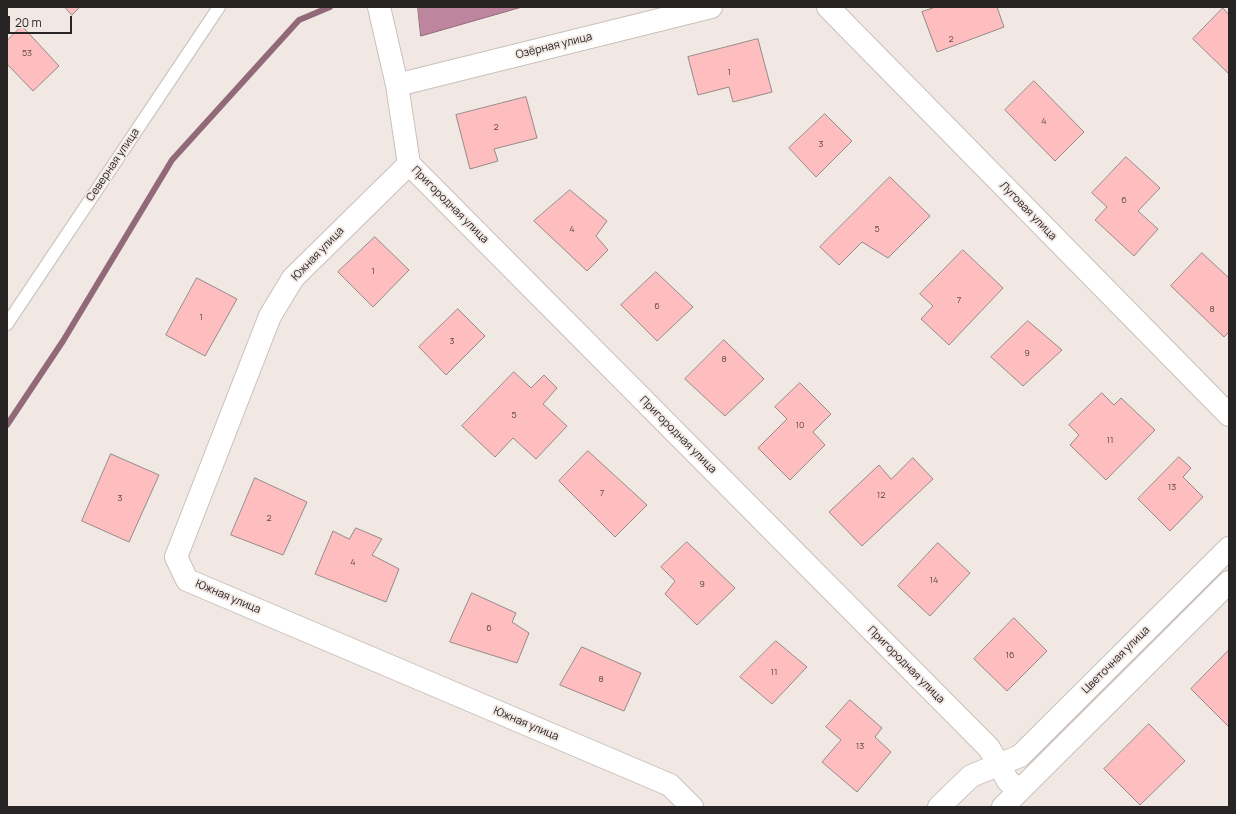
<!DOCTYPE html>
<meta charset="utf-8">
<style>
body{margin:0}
#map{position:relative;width:1236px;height:814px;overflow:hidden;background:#f1e7e3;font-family:Manrope,sans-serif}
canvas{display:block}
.frame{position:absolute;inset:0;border:8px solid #282423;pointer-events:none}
.scale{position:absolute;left:8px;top:16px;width:64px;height:18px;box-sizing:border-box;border:2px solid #282423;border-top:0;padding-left:5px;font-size:12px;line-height:14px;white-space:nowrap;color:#282423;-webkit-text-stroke:3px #f1e7e3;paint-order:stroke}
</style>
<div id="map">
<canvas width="1236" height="814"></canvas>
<div class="frame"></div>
<div class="scale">20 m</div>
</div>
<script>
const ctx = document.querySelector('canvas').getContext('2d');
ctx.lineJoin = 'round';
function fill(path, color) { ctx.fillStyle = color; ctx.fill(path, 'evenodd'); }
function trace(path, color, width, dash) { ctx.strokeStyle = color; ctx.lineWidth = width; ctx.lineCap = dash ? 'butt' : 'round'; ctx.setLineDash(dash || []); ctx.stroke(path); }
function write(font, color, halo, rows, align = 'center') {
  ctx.font = font + ' Manrope,sans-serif'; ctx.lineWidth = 3.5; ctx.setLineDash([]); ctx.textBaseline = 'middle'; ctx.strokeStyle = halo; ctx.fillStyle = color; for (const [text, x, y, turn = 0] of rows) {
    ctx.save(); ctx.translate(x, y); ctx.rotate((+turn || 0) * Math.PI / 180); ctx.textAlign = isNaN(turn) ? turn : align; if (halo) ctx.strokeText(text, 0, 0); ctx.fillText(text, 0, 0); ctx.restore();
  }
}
const water = new Path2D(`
 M418,7H522L421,36Z`);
fill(water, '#be869e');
trace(water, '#916979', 1);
trace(new Path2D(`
 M7,425L63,341L172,160L299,20L330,7`), '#916979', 6);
const building = new Path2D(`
 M65,7H80L72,15Z
 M936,7H997L1004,27L937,52L922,12Z
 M1223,8L1229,15V74L1193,39Z
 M22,26L59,66L33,91L7,64V41Z
 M758,39L772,92L733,102L729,87L698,95L688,57Z
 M1034,81L1084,132L1055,161L1005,110Z
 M526,97L537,138L494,149L498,161L470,169L456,115Z
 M825,114L852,141L816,177L789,148Z
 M1126,157L1160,188L1138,211L1158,229L1134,256L1095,220L1107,207L1092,193Z
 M890,177L930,216L888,258L862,242L839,265L820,247Z
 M570,190L607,221L596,236L608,250L587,271L534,221Z
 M375,237L409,270L373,307L338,272Z
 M963,250L1003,288L949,345L921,319L933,306L920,294Z
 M1202,253L1229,278V332L1224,337L1171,286Z
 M656,272L693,307L657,341L621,305Z
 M197,278L237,299L205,356L166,335Z
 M458,309L485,336L446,375L419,347Z
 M1028,321L1062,350L1023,386L991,357Z
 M724,340L764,379L725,416L685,379Z
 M514,372L531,388L544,375L557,388L543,404L567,426L536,459L513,438L495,457L462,426Z
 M800,383L831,414L813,432L825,445L790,480L758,448L787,419L775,407Z
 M1102,393L1114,405L1121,398L1155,430L1106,480L1070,445L1079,435L1069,425Z
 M588,451L647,505L615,537L559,481Z
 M111,454L159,475L129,542L82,521Z
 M1179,457L1191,468L1183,477L1203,497L1170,531L1138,499Z
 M913,458L933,479L862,546L829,512L879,465L891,479Z
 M255,478L307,502L283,555L231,535Z
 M356,528L382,539L372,555L399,569L386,602L315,574L333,531L349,539Z
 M687,542L735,588L697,625L665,594L675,581L661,567Z
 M938,543L970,573L930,616L898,586Z
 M472,593L516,613L512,622L529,633L517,663L450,642Z
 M1014,618L1047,651L1007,691L974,659Z
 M776,641L807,667L772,704L740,677Z
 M582,647L641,673L624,711L560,685Z
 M1229,650V727L1191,689Z
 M850,700L882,728L875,737L891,752L857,792L822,762L841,740L826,727Z
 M1149,724L1185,761L1140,805L1104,769Z`);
fill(building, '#febdbf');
trace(building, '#948a8a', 1);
const service = new Path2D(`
 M7,324L219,7`);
const minor = new Path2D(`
 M379,7L397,85L409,164L989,748L1008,781L1019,791
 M828,7L1229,415
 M397,85L711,7
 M409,164L293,278L270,316L176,557L187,580L670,785L692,807
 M939,807L971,776L1020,756L1229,548
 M1003,807L1229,582`);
trace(service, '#c9c0bc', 14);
trace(minor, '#c9c0bc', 24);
trace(service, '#fff', 12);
trace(minor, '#fff', 22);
write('9px', '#5e4a4a', null, [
 ["2",951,39],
 ["53",27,53],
 ["1",729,72],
 ["4",1044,121],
 ["2",496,127],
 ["3",821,144],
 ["6",1124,200],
 ["4",572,229],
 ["5",877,229],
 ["1",373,271],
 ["7",959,300],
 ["6",657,306],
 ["8",1212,309],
 ["1",201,317],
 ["3",452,341],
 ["9",1027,353],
 ["8",724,359],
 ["5",514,415],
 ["10",800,425],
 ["11",1110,440],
 ["13",1172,487],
 ["7",602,493],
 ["12",881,495],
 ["3",120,498],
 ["2",269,518],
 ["4",353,562],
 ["14",934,580],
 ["9",702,584],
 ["6",489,628],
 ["16",1010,655],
 ["11",774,672],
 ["8",601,679],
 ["13",860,746]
]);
write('11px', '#282423', '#f1e7e3', [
 ["Озёрная улица",554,46,-14],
 ["Северная улица",113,165,-56],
 ["Пригородная улица",450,205,45],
 ["Луговая улица",1028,211,46],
 ["Южная улица",318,254,-46],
 ["Пригородная улица",678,435,45],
 ["Южная улица",228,597,23],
 ["Цветочная улица",1116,660,-45],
 ["Пригородная улица",906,665,45],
 ["Южная улица",526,724,23]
]);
</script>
